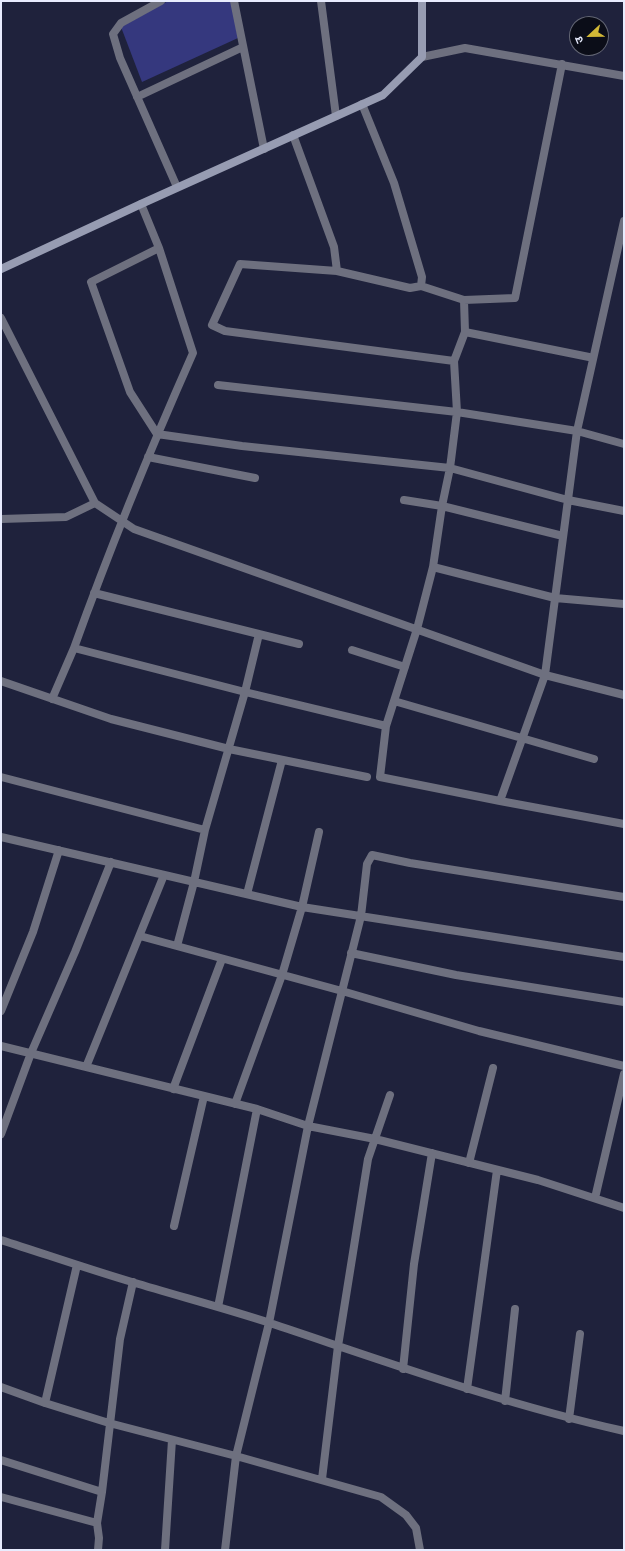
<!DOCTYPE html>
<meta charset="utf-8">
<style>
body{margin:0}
#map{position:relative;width:625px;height:1551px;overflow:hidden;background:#1f223c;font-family:"PT Sans","Noto Sans Devanagari",sans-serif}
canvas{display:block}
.frame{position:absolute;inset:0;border:2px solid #e8ecfe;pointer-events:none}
.north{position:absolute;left:569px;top:16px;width:40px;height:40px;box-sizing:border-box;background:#0b0d18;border:1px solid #636674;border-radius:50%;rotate:248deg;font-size:11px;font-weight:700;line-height:16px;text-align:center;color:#e8ecfe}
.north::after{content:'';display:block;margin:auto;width:14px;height:18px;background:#d1b736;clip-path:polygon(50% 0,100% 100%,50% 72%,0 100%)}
</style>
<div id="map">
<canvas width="625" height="1551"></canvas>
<div class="frame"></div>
<div class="north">उ</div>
</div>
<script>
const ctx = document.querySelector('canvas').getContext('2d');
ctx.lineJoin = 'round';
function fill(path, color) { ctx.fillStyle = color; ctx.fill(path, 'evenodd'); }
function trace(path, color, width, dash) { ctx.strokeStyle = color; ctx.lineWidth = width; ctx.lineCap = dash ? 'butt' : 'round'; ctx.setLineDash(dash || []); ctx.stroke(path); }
fill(new Path2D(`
 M168,1H231L238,38L142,82L121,27Z`), '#35387e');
trace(new Path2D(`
 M161,1L121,23L113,34L120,58L177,187
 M234,1L264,149
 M321,1L336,116
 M422,57L465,48L624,76
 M137,97L243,47
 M362,104L394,183L422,277L421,286
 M293,135L334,247L337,271
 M159,248L91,282L130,392L157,434L242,446L450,468L457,412L454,361L465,332
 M464,300L465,332L589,357
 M1,318L95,503L134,529L545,675L624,695
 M454,361L225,331L212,325L240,264L337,271L410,288L421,286L464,300L515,298L562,64
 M218,385L457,412L577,431L624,444
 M148,457L255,478
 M404,500L442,506L563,536
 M624,511L568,500L450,468L442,506L433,567L417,629L386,726L380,777L500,801L624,824
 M1,519L66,517L95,503
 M433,567L555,598L624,604
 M94,593L299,644
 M74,648C110,548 150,450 193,353L159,248L141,204
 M352,650L405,667
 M1,681L111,719L229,749L367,777
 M52,699L74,648L245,692L386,726
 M394,701L594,759
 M1,777L205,830
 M500,801L545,675L577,431L624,221
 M1,837L302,907L624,957
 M247,894L282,760
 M140,936L342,991L479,1031L624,1066
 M177,946L194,882L205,830L245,692L259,634
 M351,953L456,975L624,1002
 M1,1011L33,932L59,850
 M1,1046L257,1109L308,1126L375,1139L538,1180L624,1208
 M86,1067L164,875
 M173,1089L222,959
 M235,1104L282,975L302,907L319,832
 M1,1134L31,1053L75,952L111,862
 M469,1163L493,1068
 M595,1198L624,1074
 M174,1226L204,1096
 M1,1240C45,1254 88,1269 132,1282C178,1296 224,1308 270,1323C387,1362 503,1404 624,1431
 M218,1307L257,1109
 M403,1369L414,1264L432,1153
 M1,1387L45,1403L109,1423L236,1456L381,1497L406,1515L416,1528L420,1550
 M467,1389L497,1170
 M505,1401L515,1309
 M45,1403L77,1265
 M569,1419L580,1334
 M1,1460L102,1492
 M322,1479L338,1346L368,1159L390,1095
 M1,1497L97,1523
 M98,1550L99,1538L97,1523L102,1492L120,1339L133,1282
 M165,1550L172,1440
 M225,1550L236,1456L269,1323L308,1126L361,916L367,864L372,855L410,863L624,897`), '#6e707f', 8);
trace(new Path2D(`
 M1,269L141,204L383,95L422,57V1`), '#979cb2', 8);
</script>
